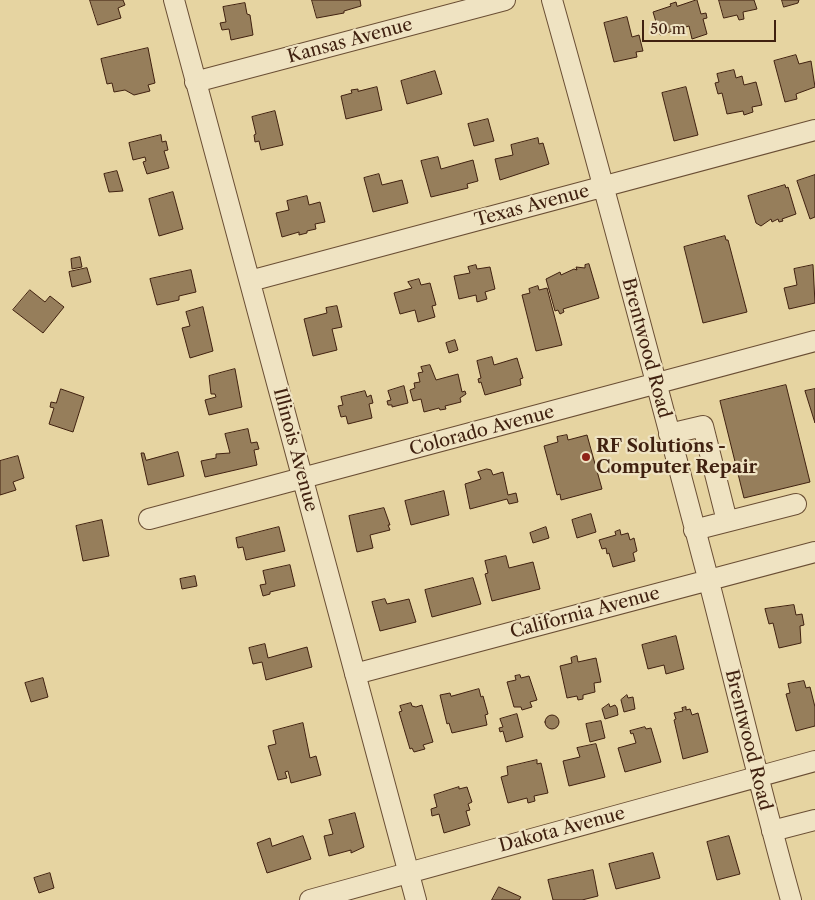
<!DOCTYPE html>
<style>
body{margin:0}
#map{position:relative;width:815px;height:900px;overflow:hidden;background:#e6d4a1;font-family:"Libre Caslon Text",serif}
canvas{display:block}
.scale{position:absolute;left:642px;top:20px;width:134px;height:22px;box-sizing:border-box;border:2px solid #402110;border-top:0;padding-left:6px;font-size:15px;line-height:18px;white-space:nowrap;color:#402110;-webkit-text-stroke:4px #efe3c2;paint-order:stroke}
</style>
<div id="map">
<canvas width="815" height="900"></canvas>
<div class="scale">50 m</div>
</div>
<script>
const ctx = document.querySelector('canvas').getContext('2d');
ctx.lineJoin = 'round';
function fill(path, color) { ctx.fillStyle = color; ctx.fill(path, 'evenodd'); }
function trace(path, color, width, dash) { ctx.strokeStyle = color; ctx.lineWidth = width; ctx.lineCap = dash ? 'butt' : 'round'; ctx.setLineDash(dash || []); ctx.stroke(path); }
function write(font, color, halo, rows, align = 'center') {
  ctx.font = font + ' "Libre Caslon Text",serif'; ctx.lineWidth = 4.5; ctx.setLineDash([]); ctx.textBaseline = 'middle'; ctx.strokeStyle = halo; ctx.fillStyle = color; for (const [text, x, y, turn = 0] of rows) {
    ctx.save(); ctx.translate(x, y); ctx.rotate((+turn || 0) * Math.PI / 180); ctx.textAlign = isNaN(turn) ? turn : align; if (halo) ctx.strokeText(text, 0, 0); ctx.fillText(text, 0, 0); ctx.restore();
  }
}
const building = new Path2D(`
 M90,0H123L125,5L118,8L121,18L98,25Z
 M312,0H360L361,6L344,11V13L317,18Z
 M697,0L701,14L706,13L707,18L703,19L707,34L692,39L689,26L660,35L653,12L671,6L670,4L676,2L677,6Z
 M719,0H754L757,9L743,12L744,19L739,20L737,15L724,18Z
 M782,0H799L798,3L784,7Z
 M245,3L247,14L250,15L253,35L231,40L229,29L222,30L220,23L226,22L223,7Z
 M627,17L632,37L639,35L643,51L636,52L637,57L614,62L604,23Z
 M148,48L155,83L148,85L150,91L134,95L125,90L114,92L112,83L107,84L101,59Z
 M796,55L799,64L811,61L815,87L796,94L797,99L785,102L774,61Z
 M734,70L736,78L742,76L744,85L756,82L762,105L752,107L753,112L744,115L743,111L727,114L722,93L718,94L715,83L719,82L717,74Z
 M435,71L442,94L407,104L401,81Z
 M377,87L382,110L346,119L341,96L352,93L351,90L358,89V91Z
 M686,87L698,135L674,141L662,93Z
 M275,111L283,145L261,150L259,141L255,142L254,135L256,134L252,117Z
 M488,119L494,141L474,146L468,124Z
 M161,135L162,142L166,141L168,150L164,151L169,168L147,174L143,162L146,161L145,157L133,160L129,143Z
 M538,138L539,144L543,143L549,164L500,180L495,159L513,155L511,145Z
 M438,157L441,169L473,160L478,181L467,184L468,188L431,197L421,161Z
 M117,171L123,191L109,192L104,174Z
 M379,174L382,185L402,180L408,203L373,212L364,178Z
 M815,175V217L810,219L797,181Z
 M785,185L786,188L788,187L796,214L782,219L783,221L779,222L778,219L772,222L771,219L761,226L756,223L748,196Z
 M173,192L183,229L159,236L149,199Z
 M307,196L309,205L320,202L325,222L315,224L316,229L307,231V233L299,235V232L282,237L276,213L289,210L287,201Z
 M725,236L726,240H728L747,312L703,323L684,247Z
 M80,257L82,267L72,269L71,259Z
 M589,264L599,298L563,309L564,312L560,314L558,310L555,311L546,279L560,272L561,275L574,269L577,270L576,267L585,268V265Z
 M476,265L477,269L490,267L495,289L485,292L487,299L477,302L476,295L459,299L454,276L470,273L468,267Z
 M813,265L815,303L789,309L784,288L797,285L794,269Z
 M87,268L91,282L72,287L69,272Z
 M191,270L196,292L179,296V300L157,305L150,279Z
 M419,279L421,285L430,283L436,305L432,306L435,317L418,322L415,310L400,314L394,293L412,288L408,282Z
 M538,286L539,290L547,288L562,345L536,351L522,295L530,293L529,289Z
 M30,290L45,302L50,296L64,307L43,333L13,310Z
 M337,306L342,327L332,329L337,350L313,356L304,319L327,313L326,308Z
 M203,307L213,351L190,358L182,328L190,326L186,312Z
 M455,340L458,350L449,353L446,343Z
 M492,357L494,365L517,358L523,378L520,379L521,385L485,395L481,382L479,383L478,379L481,378L477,361Z
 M430,365L436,380L458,374L462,392L465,391L466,394L460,398L461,402L445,406L446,409L440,410L439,408L424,412L421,399L413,401L410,390L415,388L414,383L420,382L418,373L423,372L421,367Z
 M235,369L242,407L209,415L205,400L216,397L215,394H211L209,376Z
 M786,385L810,482L744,498L720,401Z
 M404,386L408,403L392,407V405H388L387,401L391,400L388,391Z
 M61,389L84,397L73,432L49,424L54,408L50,407L51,402L56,403Z
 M815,389V423L805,391Z
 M365,391L367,397L371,395L373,403L369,404L372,418L348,424L346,416L341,417L338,406L343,405L341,397Z
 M248,429L251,443L257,442L259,449L254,450L257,465L205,477L201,461L216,458V454L230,453L225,434Z
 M567,435L568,440L587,435L602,489L561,500L560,494L557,495L544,446L558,442L557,437Z
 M178,452L184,476L148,485L141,453H144L146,460Z
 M18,456L24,478L13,482L16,490L0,495V461Z
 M487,469L491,470L493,475L503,472L508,495L516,493L518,502L509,504L507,499L470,509L465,484L481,479L478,472Z
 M444,491L449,515L411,525L405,501Z
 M384,508L390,525H388L390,530L370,535L373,548L357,552L349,516Z
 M591,514L596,532L577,538L572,520Z
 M102,520L109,556L83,561L76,526Z
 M279,527L285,551L246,560L243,547L238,548L236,538Z
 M546,527L549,538L533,543L530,533Z
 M620,530L621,535L628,533L630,540L634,538L637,551L633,553L635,561L613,567L609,553L607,554L606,548L602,549L599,540L616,535L615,532Z
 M506,556L509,568L533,562L540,589L492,601L485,574L488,573L485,561Z
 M290,565L295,586L270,592V594L263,596L260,585L266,584L263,571Z
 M195,576L197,586L182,589L180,579Z
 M473,578L481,604L432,617L425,590Z
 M385,599L387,604L409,599L416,622L380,631L372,602Z
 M794,605L796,615L802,614L804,625L800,626L801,643L779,648L773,623L769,624L765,609Z
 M676,636L684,669L666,674L664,665L648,669L642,645Z
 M265,644L268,658L307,647L312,667L266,680L262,662L253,664L249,648Z
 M577,656L578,662L596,658L601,682L594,683L595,692L583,695V699L578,700L577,696L567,698L560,666L572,663L571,658Z
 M520,675L521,678L529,676L537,700L530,702L532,707L522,710L521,707H514L507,682L516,680L515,676Z
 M43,678L48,697L31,702L25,683Z
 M804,681L806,688L810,687L815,707V726L796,731L786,694L790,693L788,684Z
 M479,689L481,697L483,696L488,714L485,715L487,725L452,733L449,723L447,724L440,695L450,693L451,696Z
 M627,695L628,698L633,697L635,709L624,712L621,700Z
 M411,703L412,706L416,707L422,705L433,742L423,745L425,749L414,752L412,748L410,749L399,712L402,711L400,706Z
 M609,704L610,707L615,705L617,708L618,715L605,719L602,709Z
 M686,707V710L690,709L692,715L698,713L708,752L683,759L674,720L676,719L674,713L683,711L682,708Z
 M517,714L523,737L506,742L503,731L500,732L499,728L503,727L500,719Z
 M545 722a7 7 0 1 1 14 0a7 7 0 1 1-14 0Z
 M601,721L605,738L590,742L586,724Z
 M303,723L310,758L316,756L321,775L291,783L288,771L285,772L287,778L278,780L268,746L276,744L273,731Z
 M645,727L646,729L651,728L661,762L625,772L618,748L636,743L633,733L631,734L630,731Z
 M596,744L605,777L569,786L563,761L580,757L577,748Z
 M537,760V764L541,763L548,793L534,796L535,801L528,803L527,798L508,803L501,777L508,775L507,767Z
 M459,787V789L467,787L472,802L468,804L470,810L466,811L470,825L444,833L439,814L432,816L431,809L437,807L434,795Z
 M355,813L364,847L351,853V850L329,856L324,836L333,834L329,820Z
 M303,836L311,859L267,873L257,843L270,838L272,846Z
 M729,836L740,874L717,880L707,842Z
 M653,853L660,878L616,889L609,864Z
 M593,870L598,896L582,900H553L548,880Z
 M50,873L54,888L39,893L34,878Z
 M499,887L521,897L519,900H492Z`);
fill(building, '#967e5b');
trace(building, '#402110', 1);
const minor = new Path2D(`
 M174,0L416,900
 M552,0C606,192 657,385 708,578C736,686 761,793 791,900
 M195,82L505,0
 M250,281L815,130
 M669,434L703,426L727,521
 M149,519L815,341
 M694,530L796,504
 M355,674L815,552
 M772,831L815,820
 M310,900L815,761`);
trace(minor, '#6a4e34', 22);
trace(minor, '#efe3c2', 20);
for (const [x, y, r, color] of [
 [586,457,5,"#8f2418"]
]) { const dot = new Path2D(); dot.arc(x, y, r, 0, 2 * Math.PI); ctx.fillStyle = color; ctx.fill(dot); trace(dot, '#efe3c2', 2); }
write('18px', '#402110', '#efe3c2', [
 ["Kansas Avenue",350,41,-15],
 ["Texas Avenue",532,206,-15],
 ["Brentwood Road",646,348,75],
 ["Colorado Avenue",482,431,-15],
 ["Illinois Avenue",295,450,75],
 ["California Avenue",585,613,-15],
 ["Brentwood Road",748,740,76],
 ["Dakota Avenue",562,830,-15]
]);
write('bold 18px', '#402110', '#efe3c2', [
 ["RF Solutions -",596,447],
 ["Computer Repair",596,468]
], 'left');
</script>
